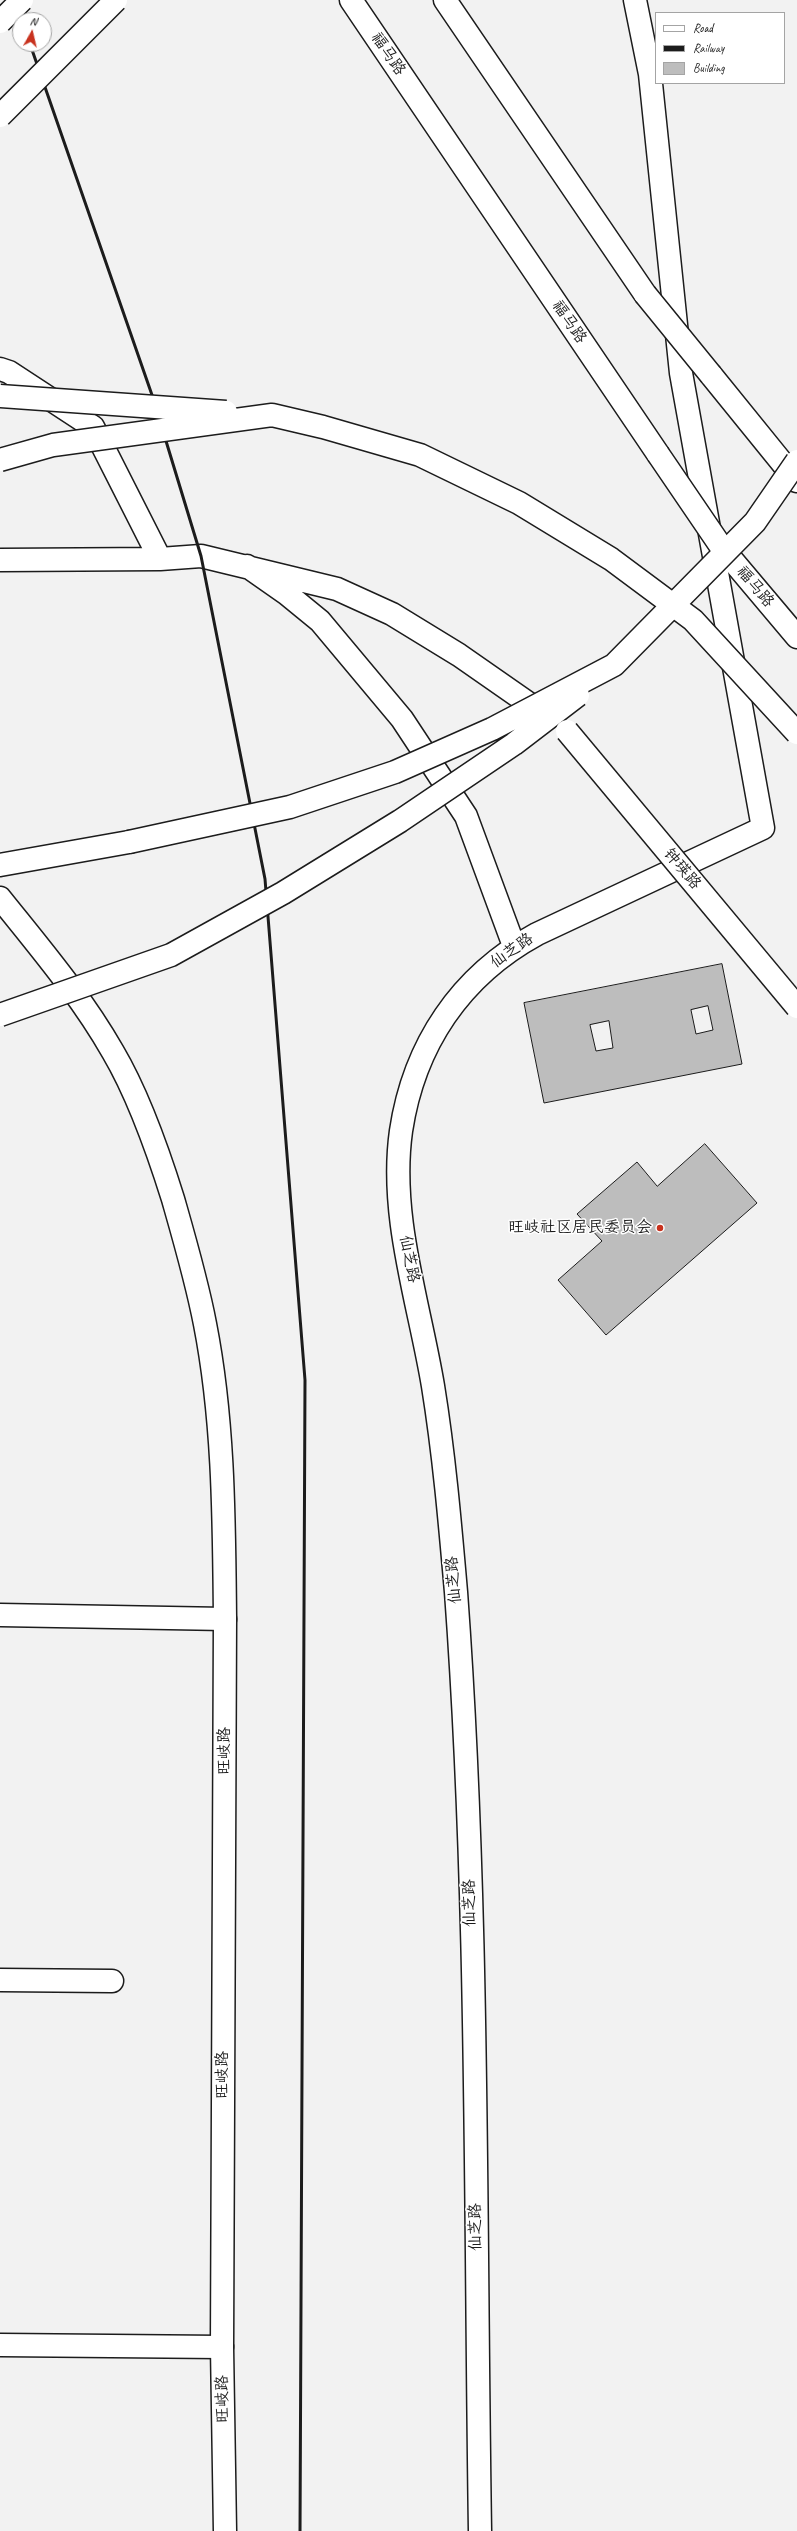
<!DOCTYPE html>
<meta charset="utf-8">
<style>
body{margin:0}
#map{position:relative;width:797px;height:2531px;overflow:hidden;background:#f2f2f2;font-family:Caveat,sans-serif}
canvas{display:block}
.legend{position:absolute;left:655px;top:12px;width:130px;height:72px;box-sizing:border-box;background:#fff;border:1px solid #a4a4a4;margin:0;padding:5px 7px;list-style:none;font-size:12px;color:#1c1c1c}
.legend li{display:flex;align-items:center;gap:8px;height:20px}
.legend b{width:20px;border:1px solid #a4a4a4}
.north{position:absolute;left:12px;top:12px;width:40px;height:40px;box-sizing:border-box;background:#fff;border:1px solid #a4a4a4;border-radius:50%;rotate:8deg;font-size:11px;font-weight:700;line-height:16px;text-align:center;color:#1c1c1c}
.north::after{content:'';display:block;margin:auto;width:14px;height:18px;background:#c8321e;clip-path:polygon(50% 0,100% 100%,50% 72%,0 100%)}
</style>
<div id="map">
<canvas width="797" height="2531"></canvas>
<ul class="legend">
<li><b style="height:5px;background:#fff"></b>Road</li>
<li><b style="height:5px;background:#1c1c1c"></b>Railway</li>
<li><b style="height:11px;background:#bdbdbd"></b>Building</li>
</ul>
<div class="north">N</div>
</div>
<script>
const ctx = document.querySelector('canvas').getContext('2d');
ctx.lineJoin = 'round';
function fill(path, color) { ctx.fillStyle = color; ctx.fill(path, 'evenodd'); }
function trace(path, color, width, dash) { ctx.strokeStyle = color; ctx.lineWidth = width; ctx.lineCap = dash ? 'butt' : 'round'; ctx.setLineDash(dash || []); ctx.stroke(path); }
function write(font, color, halo, rows, align = 'center') {
  ctx.font = font + ' Caveat,"LXGW WenKai TC",sans-serif'; ctx.lineWidth = 3; ctx.setLineDash([]); ctx.textBaseline = 'middle'; ctx.strokeStyle = halo; ctx.fillStyle = color; for (const [text, x, y, turn = 0] of rows) {
    ctx.save(); ctx.translate(x, y); ctx.rotate((+turn || 0) * Math.PI / 180); ctx.textAlign = isNaN(turn) ? turn : align; if (halo) ctx.strokeText(text, 0, 0); ctx.fillText(text, 0, 0); ctx.restore();
  }
}
const building = new Path2D(`
 M722,964L742,1064L544,1103L524,1003ZM708,1006L713,1030L696,1034L691,1010ZM609,1021L613,1048L596,1051L590,1025Z
 M705,1144L757,1203L606,1335L558,1280L602,1241L577,1214L637,1162L657,1186Z`);
fill(building, '#bdbdbd');
trace(building, '#1c1c1c', 1);
const street = new Path2D(`
 M0,1615L225,1619
 M0,1980L112,1981
 M0,2345L222,2347`);
const secondary = new Path2D(`
 M0,369L9,372L93,427L160,559L0,560
 M160,559L201,556L337,589L392,614L459,655L548,717
 M247,566L287,594L320,621L402,719L466,816L514,946
 M0,898C40,948 81,996 113,1052C139,1096 158,1151 173,1199C185,1241 197,1282 205,1324C224,1421 224,1521 225,1619L222,2347L225,2531
 M480,2531C475,2218 479,1904 456,1592C450,1523 444,1454 433,1386C419,1302 389,1216 401,1131C414,1045 460,976 537,934L763,828L681,373L650,74L635,0`);
const primary = new Path2D(`
 M351,0L658,454
 M445,0L645,294
 M711,375L797,481
 M722,548L797,637`);
const highway = new Path2D(`
 M0,865L129,842`);
trace(street, '#1c1c1c', 25);
trace(secondary, '#1c1c1c', 25);
trace(primary, '#1c1c1c', 25);
trace(highway, '#1c1c1c', 25);
trace(street, '#fff', 22);
trace(secondary, '#fff', 22);
trace(primary, '#fff', 22);
trace(highway, '#fff', 22);
trace(new Path2D(`
 M15,0L22,20
 M30,44L152,395L201,556L265,879L305,1380L300,2531`), '#1c1c1c', 3);
const secondaryBridge = new Path2D(`
 M567,731L797,1007`);
const primaryBridge = new Path2D(`
 M645,294L711,375
 M658,454L722,548`);
const highwayBridge = new Path2D(`
 M0,22L22,0
 M0,116L116,0
 M0,396L226,412
 M0,460L53,445L272,415L323,427L420,455L519,503L611,559L693,620L797,733
 M129,842L290,807L395,772L492,729L614,665L755,522L797,461
 M0,1015L171,955L283,893L400,821L514,744L578,695`);
trace(secondaryBridge, '#1c1c1c', 25, []);
trace(primaryBridge, '#1c1c1c', 25, []);
trace(highwayBridge, '#1c1c1c', 25, []);
trace(secondaryBridge, '#fff', 22);
trace(primaryBridge, '#fff', 22);
trace(highwayBridge, '#fff', 22);
for (const [x, y, r, color] of [
 [660,1228,4,"#c8321e"]
]) { const dot = new Path2D(); dot.arc(x, y, r, 0, 2 * Math.PI); ctx.fillStyle = color; ctx.fill(dot); trace(dot, '#fff', 1.5); }
write('16px', '#1c1c1c', '#fff', [
 ["福马路",388,54,56],
 ["福马路",569,322,56],
 ["福马路",755,587,50],
 ["钟瑛路",682,869,50],
 ["仙芝路",512,951,-35],
 ["仙芝路",409,1259,79],
 ["仙芝路",454,1580,-95],
 ["旺岐路",225,1751,-90],
 ["仙芝路",470,1903,-91],
 ["旺岐路",223,2075,-90],
 ["仙芝路",476,2227,-91],
 ["旺岐路",223,2399,-91]
]);
write('16px', '#1c1c1c', '#fff', [
 ["旺岐社区居民委员会",652,1228]
], 'right');
</script>
